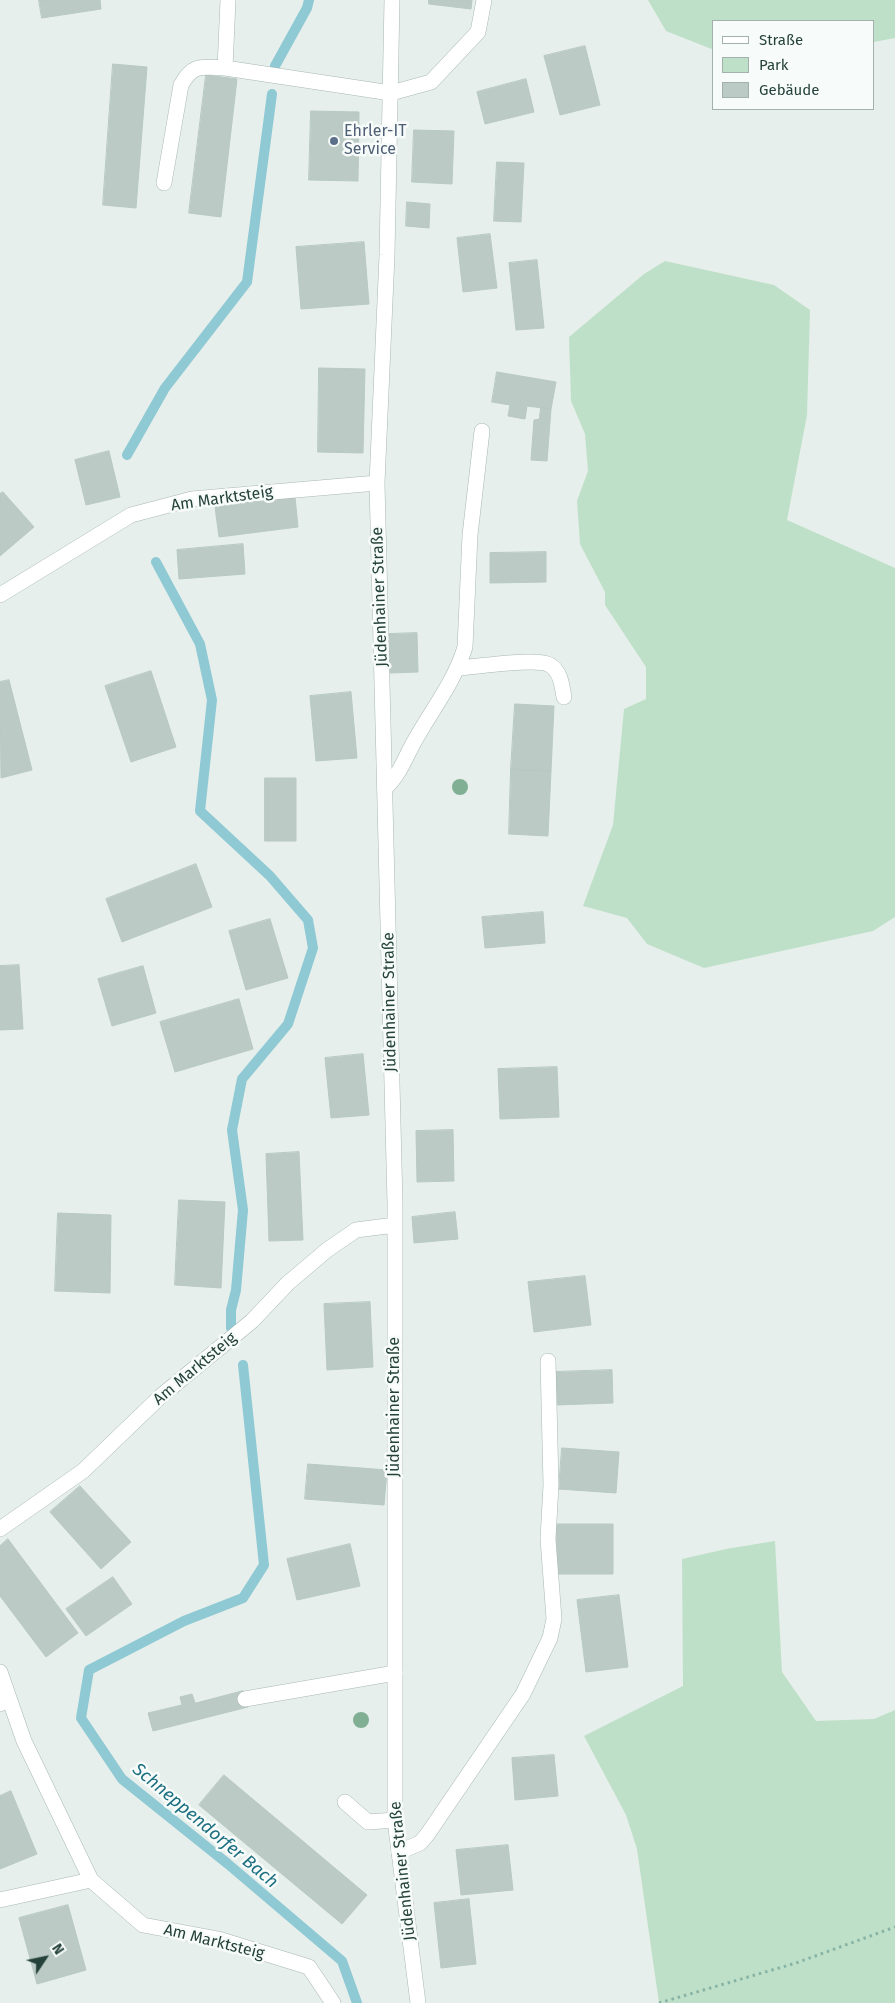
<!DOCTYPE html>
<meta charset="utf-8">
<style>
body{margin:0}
#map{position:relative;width:895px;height:2003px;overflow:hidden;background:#e6efeb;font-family:"Fira Sans",sans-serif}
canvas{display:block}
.legend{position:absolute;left:712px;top:20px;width:162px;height:90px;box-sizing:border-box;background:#f7fbf9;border:1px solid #a3b1ad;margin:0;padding:6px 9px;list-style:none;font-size:15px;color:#24423a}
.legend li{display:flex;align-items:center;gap:10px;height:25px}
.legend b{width:25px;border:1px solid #a3b1ad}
.north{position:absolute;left:20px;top:1933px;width:50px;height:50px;-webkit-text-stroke:4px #f7fbf9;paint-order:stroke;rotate:56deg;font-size:14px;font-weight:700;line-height:20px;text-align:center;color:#24423a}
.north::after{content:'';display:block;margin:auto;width:18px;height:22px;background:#24423a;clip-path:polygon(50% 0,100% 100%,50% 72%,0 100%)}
</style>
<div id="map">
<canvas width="895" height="2003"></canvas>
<ul class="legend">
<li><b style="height:6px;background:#fff"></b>Straße</li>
<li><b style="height:14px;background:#bfe0c8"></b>Park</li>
<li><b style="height:14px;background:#bbcac4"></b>Gebäude</li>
</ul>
<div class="north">N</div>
</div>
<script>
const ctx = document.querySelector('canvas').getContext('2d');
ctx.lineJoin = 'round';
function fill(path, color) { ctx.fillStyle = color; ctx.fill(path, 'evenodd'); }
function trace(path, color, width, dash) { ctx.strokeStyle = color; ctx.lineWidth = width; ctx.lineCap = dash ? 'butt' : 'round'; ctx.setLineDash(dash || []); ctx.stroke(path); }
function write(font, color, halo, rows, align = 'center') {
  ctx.font = font + ' "Fira Sans",sans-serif'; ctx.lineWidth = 5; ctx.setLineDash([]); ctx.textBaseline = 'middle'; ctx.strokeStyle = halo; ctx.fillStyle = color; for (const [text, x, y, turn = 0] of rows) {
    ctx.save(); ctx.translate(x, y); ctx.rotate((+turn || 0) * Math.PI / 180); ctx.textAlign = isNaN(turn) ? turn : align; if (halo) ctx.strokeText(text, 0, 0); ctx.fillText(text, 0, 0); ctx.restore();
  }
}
fill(new Path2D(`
 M648,0H895V38L874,42V21H714V50L666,31Z
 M665,261L774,285L810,310L807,415L787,520L895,568V917L873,931L704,968L647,944L627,918L583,906L613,825L624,709L646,699V667L605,605V592L580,544L577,501L588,471L585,434L571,401L569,337L644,274Z
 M775,1541L782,1672L816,1721L874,1719L895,1710V2003H659L637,1849L626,1815L584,1736L683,1686L682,1559L726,1549Z`), '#bfe0c8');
trace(new Path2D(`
 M275,66L307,8L309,0
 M127,455L165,388L247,282L272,94
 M156,562L200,644L212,700L200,811L270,876L308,920L313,948L288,1024L242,1079L232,1130L243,1210L236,1290L231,1310V1328
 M243,1365L264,1565L243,1598L184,1621L89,1670L81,1718L122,1779L228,1864L342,1961L357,2003`), '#8ec9d4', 10);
const building = new Path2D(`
 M39,0H100L101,9L42,18Z
 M429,0H472L471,9L429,4Z
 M585,46L600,105L560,115L544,56Z
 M113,64L147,67L136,208L103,205Z
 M206,75L237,79L221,217L189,213Z
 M526,79L534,112L485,124L477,92Z
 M311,111L359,112L358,181L309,180Z
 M414,130L454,131L452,184L412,182Z
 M497,162L524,163L521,222L494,221Z
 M407,202L430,204L429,228L406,226Z
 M490,234L497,288L463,292L457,238Z
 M364,242L369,304L301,309L296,247Z
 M537,260L544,328L516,330L509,263Z
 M319,368L365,369L363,453L318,452Z
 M497,372L556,382L551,409L527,406L525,419L508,416L510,405L492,402Z
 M541,408L551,409L547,461L531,460L534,420L539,419Z
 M109,451L120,497L86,505L75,460Z
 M3,492L34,527L0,556V494Z
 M295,497L298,527L219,537L215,507Z
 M243,544L245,574L179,579L177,550Z
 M546,552V582L490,583V553Z
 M417,633L418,672L390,673L389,634Z
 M151,671L176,747L131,762L105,686Z
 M9,680L32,770L1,778L0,682Z
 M351,692L357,758L316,761L310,696Z
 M515,704L554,706L551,771L511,769Z
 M511,769L551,771L548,836L509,834Z
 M265,778H296V841H265Z
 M196,864L212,907L122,942L106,899Z
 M543,912L545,943L485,948L482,917Z
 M270,919L288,978L246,990L229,931Z
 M19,965L23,1029L0,1030V966Z
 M143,966L156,1013L112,1026L98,979Z
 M239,999L253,1049L175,1072L160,1022Z
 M363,1054L369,1115L331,1118L325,1058Z
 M557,1067L559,1117L500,1119L498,1069Z
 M453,1130L454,1181L417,1182L416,1131Z
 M299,1152L303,1240L269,1241L266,1154Z
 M179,1200L225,1202L221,1288L175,1285Z
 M455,1212L458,1239L414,1243L412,1217Z
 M58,1213L111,1215L110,1293L55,1291Z
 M585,1276L591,1325L534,1332L528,1282Z
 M370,1302L373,1367L327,1370L324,1304Z
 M612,1370L613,1403L556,1405L554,1372Z
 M562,1448L619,1452L616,1493L559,1489Z
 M308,1464L387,1470L384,1505L305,1499Z
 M80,1486L131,1542L101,1569L50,1512Z
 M556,1524H613V1574H557Z
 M8,1539L78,1633L46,1657L0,1596V1546Z
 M350,1544L360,1586L297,1600L287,1559Z
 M113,1577L132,1604L86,1636L66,1609Z
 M619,1595L628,1667L586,1672L577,1600Z
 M243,1691L248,1707L153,1731L148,1713L182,1705L180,1697L192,1694L195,1703Z
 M554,1755L558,1796L515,1800L512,1758Z
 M224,1775L367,1895L342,1924L199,1805Z
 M11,1791L37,1854L0,1869V1796Z
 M508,1845L513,1890L461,1895L456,1850Z
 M469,1899L476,1964L441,1968L434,1903Z
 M68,1905L86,1970L37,1984L19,1918Z`);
fill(building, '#bbcac4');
trace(building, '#b8c9c2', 1);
const lane = new Path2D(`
 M225,68L228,0
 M164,183L181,85C193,63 202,67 225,68L391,93L431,82L478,32L484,0
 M457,668C476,667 537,657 550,665C561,672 562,686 564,697
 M385,788C399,776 405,758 414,742C431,711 455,681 465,647L470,535L482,431
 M245,1699L395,1673
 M0,1704L7,1696
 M345,1802L368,1822L395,1820
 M399,1852L420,1843L427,1835L523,1694L550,1638L554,1619L548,1539L551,1485L548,1361
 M0,1900L91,1880`);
const street = new Path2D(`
 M392,0L387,255L377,483L395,1204V1820L418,2003
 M0,595L131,515L192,499L377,483
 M0,1529L83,1471L161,1396L252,1321L288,1283L327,1250L356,1230L395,1225
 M0,1672L24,1741L91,1880L143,1925L218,1939L309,1967L333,2003`);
trace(lane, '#a8b8b2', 16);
trace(street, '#a8b8b2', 16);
trace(new Path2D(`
 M659,2003L796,1963L895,1927`), '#86b3a5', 3, [2.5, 4]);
trace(lane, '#fff', 15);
trace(street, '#fff', 15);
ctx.fillStyle = '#80af93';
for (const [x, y] of [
 [460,787],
 [361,1720]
]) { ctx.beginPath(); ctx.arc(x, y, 8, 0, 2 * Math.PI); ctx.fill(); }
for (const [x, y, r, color] of [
 [334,141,5,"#5c6f8a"]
]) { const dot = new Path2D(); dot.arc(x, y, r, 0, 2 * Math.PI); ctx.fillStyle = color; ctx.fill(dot); trace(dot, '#f7fbf9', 2); }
write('16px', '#4e5e75', '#f7fbf9', [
 ["Ehrler-IT",344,132],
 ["Service",344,150]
], 'left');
write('16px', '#24423a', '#f7fbf9', [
 ["Am Marktsteig",222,499,-8],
 ["Jüdenhainer Straße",380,597,-92],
 ["Jüdenhainer Straße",390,1002,-91],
 ["Am Marktsteig",195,1369,-40],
 ["Jüdenhainer Straße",395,1407,-90],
 ["Jüdenhainer Straße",403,1871,-96],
 ["Am Marktsteig",214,1942,14]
]);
write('italic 18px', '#1c6f80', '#f7fbf9', [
 ["Schneppendorfer Bach",205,1826,40]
]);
</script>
